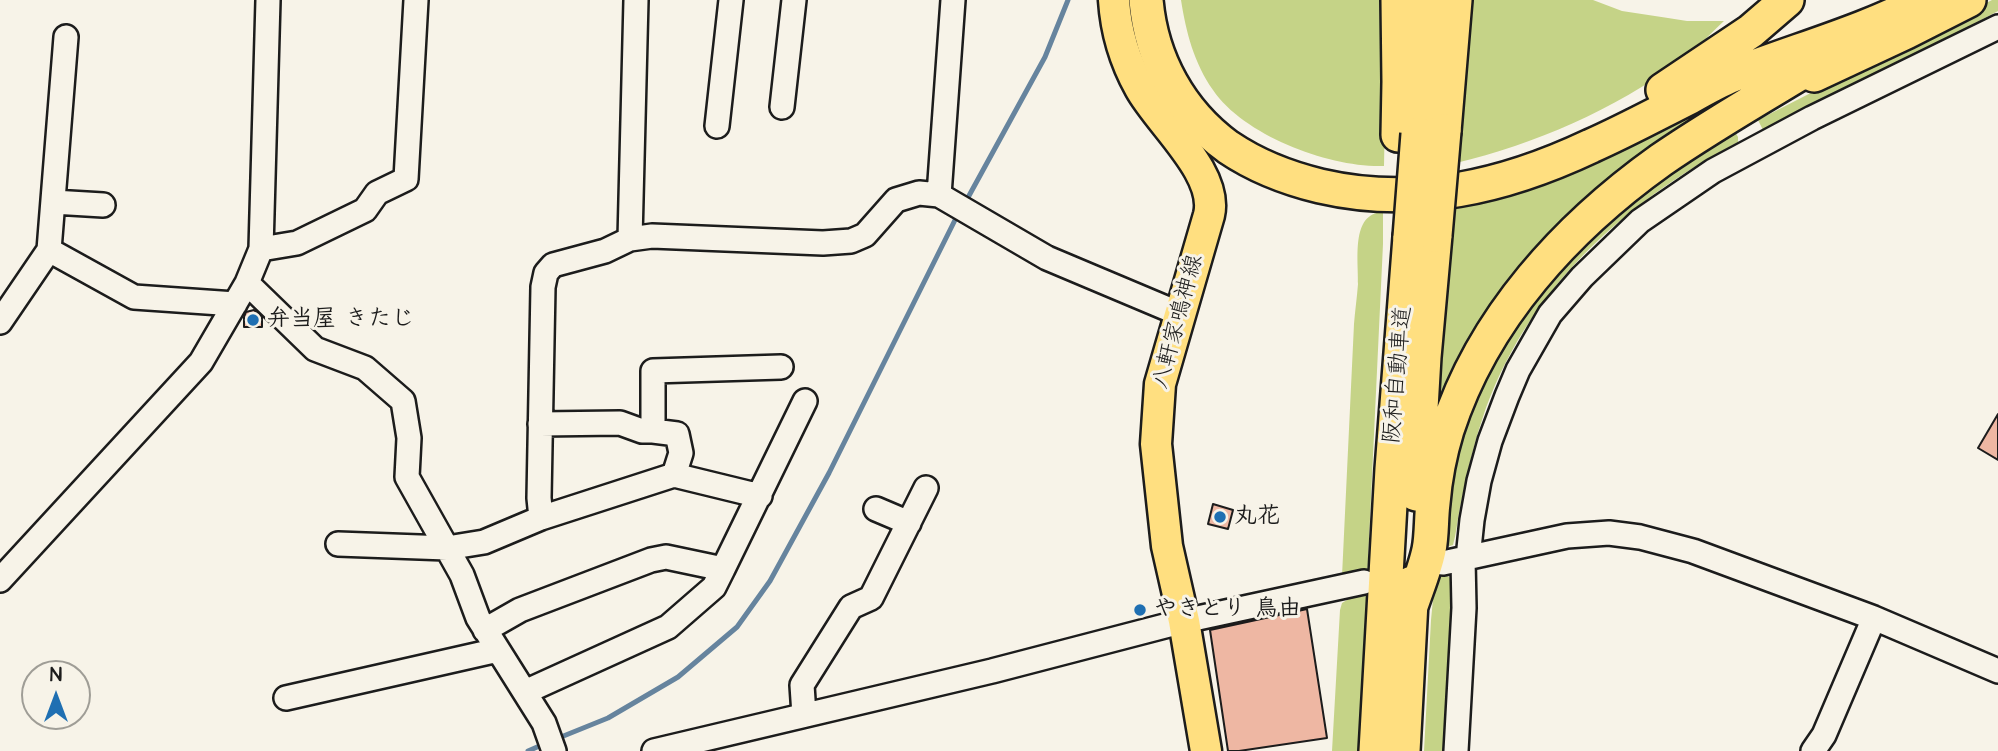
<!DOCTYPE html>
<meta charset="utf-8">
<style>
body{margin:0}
#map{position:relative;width:1998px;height:751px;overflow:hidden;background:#f7f3e8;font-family:"Architects Daughter",sans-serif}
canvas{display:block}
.north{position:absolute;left:21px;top:660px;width:70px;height:70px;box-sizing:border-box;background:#f7f3e8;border:2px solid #9f9d96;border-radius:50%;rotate:0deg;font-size:19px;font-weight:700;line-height:28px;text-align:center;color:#1c1c1c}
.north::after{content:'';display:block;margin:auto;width:24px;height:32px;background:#1f6fb2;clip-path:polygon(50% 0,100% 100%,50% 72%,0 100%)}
</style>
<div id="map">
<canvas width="1998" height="751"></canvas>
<div class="north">N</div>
</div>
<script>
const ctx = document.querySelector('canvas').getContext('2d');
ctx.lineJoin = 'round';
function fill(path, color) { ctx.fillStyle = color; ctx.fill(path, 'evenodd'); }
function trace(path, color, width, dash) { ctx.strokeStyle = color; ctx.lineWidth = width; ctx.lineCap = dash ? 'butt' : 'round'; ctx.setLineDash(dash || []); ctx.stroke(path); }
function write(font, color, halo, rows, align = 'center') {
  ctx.font = font + ' "Architects Daughter","Klee One",sans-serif'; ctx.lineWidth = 6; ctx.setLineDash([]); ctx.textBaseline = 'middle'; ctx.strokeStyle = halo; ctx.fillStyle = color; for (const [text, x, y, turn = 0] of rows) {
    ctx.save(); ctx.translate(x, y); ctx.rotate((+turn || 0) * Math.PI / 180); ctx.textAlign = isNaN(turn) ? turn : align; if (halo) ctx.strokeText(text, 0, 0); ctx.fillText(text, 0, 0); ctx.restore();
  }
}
fill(new Path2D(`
 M1181,0H1387L1384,166C1331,168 1244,136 1213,90C1194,63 1186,32 1181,0Z
 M1469,0H1593L1622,11L1668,18L1687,21H1724C1709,35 1696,49 1680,61C1614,110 1535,144 1456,163Z
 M1992,0H1998V11L1888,69L1763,130L1758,120Z
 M1759,81L1579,216L1432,448L1453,200L1586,159Z
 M1733,128L1738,137V142C1622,204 1524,292 1482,420C1472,450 1465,482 1459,513C1457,524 1456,534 1453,545L1443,548L1441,575L1447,576L1456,581L1447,751H1424L1431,620L1443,495L1477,375L1581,237Z
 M1383,212V244L1359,751H1332L1340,610L1342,603L1362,591L1342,576L1354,324C1355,311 1357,297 1358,284C1359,262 1350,213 1383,212Z`), '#c5d387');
trace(new Path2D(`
 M965,203L1045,57L1068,0
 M556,739L608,718L678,677L737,627L770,581L829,473L958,214
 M528,751L544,744`), '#66849e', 5);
const building = new Path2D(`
 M254,310L262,317V327H244V317L246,312Z
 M1998,414V460L1978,448Z
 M1213,504L1233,510L1228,529L1208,524Z
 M1307,609L1327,738L1239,751H1228L1210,630Z`);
fill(building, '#eeb7a3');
trace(building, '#1c1c1c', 2);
const minor = new Path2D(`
 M782,107L794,0
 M717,126L731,0
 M939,195L953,0
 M53,202L103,205
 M630,239L652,236L823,243L851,241L865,235L896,200L919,193L939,195L1047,258L1180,314
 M261,249L297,243L365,210L377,193L406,179L416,0
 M49,250L134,297L235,304
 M247,283L315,349L365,368L403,401L409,438L407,477L462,575L478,618L544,723L554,751
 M0,322L49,250L66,37
 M540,424L620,423L642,431H653V371L781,367
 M653,431L677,434L681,453L674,475L760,496
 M876,509L909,523
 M541,518L539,498L543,287L546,273L553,265L605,251L630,239L636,0
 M338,544L447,548L484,542L541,518L674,475
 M1468,558L1472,520L1479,481L1490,441L1507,396L1518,370L1550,314L1582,277L1640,221L1713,171L1812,118L1998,27
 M1443,563L1567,536L1609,533L1640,537L1693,551L1874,618L1998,671
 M723,569L805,401
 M0,580L201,362L247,283L261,249L268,0
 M485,630L520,610L651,560L666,557L723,569L714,587L668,627L525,692
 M286,698L498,650
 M804,715L802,685L851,607L871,598L926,488
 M654,751L992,671L1184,621L1364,582
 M1456,751L1464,608L1463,559
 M1813,751L1824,735L1874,618`);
const major = new Path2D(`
 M1114,0C1116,31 1125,61 1140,88C1159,123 1219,173 1209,215L1160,384L1156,444L1167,546L1184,621L1206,751`);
const highway = new Path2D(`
 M1146,0C1151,59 1180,112 1228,147C1256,166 1287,178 1320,186C1415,208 1504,187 1591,146C1625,131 1658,113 1690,97C1704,89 1718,81 1733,75C1796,50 1864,32 1924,0
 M1814,75L1906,32L1969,0
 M1663,90L1751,31L1787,0
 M1419,121L1429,0
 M1444,131L1455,0
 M1398,135L1399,82L1398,0
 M1416,494L1424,357L1435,235
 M1411,606C1417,588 1425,569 1429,550C1432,535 1431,518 1433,503C1435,478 1440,453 1447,430C1483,318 1567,227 1661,160C1716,122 1775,89 1832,54
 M1376,751L1392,469L1410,237
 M1403,751L1412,583`);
trace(minor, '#1c1c1c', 28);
trace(major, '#1c1c1c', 35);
trace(highway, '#1c1c1c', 38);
trace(minor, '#f7f3e8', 23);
trace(major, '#ffdf80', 30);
trace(highway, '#ffdf80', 33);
const highwayBridge = new Path2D(`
 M1435,235L1444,131
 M1410,237L1418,134`);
trace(highwayBridge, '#1c1c1c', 38, []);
trace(highwayBridge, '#ffdf80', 33);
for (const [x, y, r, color] of [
 [253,320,7,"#1f6fb2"],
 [1220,517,7,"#1f6fb2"],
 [1140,610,7,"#1f6fb2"]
]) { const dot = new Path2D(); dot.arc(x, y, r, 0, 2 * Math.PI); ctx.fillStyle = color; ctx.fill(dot); trace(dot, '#f7f3e8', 2.5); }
write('bold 23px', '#1c1c1c', '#f7f3e8', [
 ["弁当屋 きたじ",267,320],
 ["丸花",1234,517],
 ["やきとり 鳥由",1154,610]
], 'left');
write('23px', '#1c1c1c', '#f7f3e8', [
 ["八軒家鳴神線",1179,322,-75],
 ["阪和自動車道",1399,375,-85]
]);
</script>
